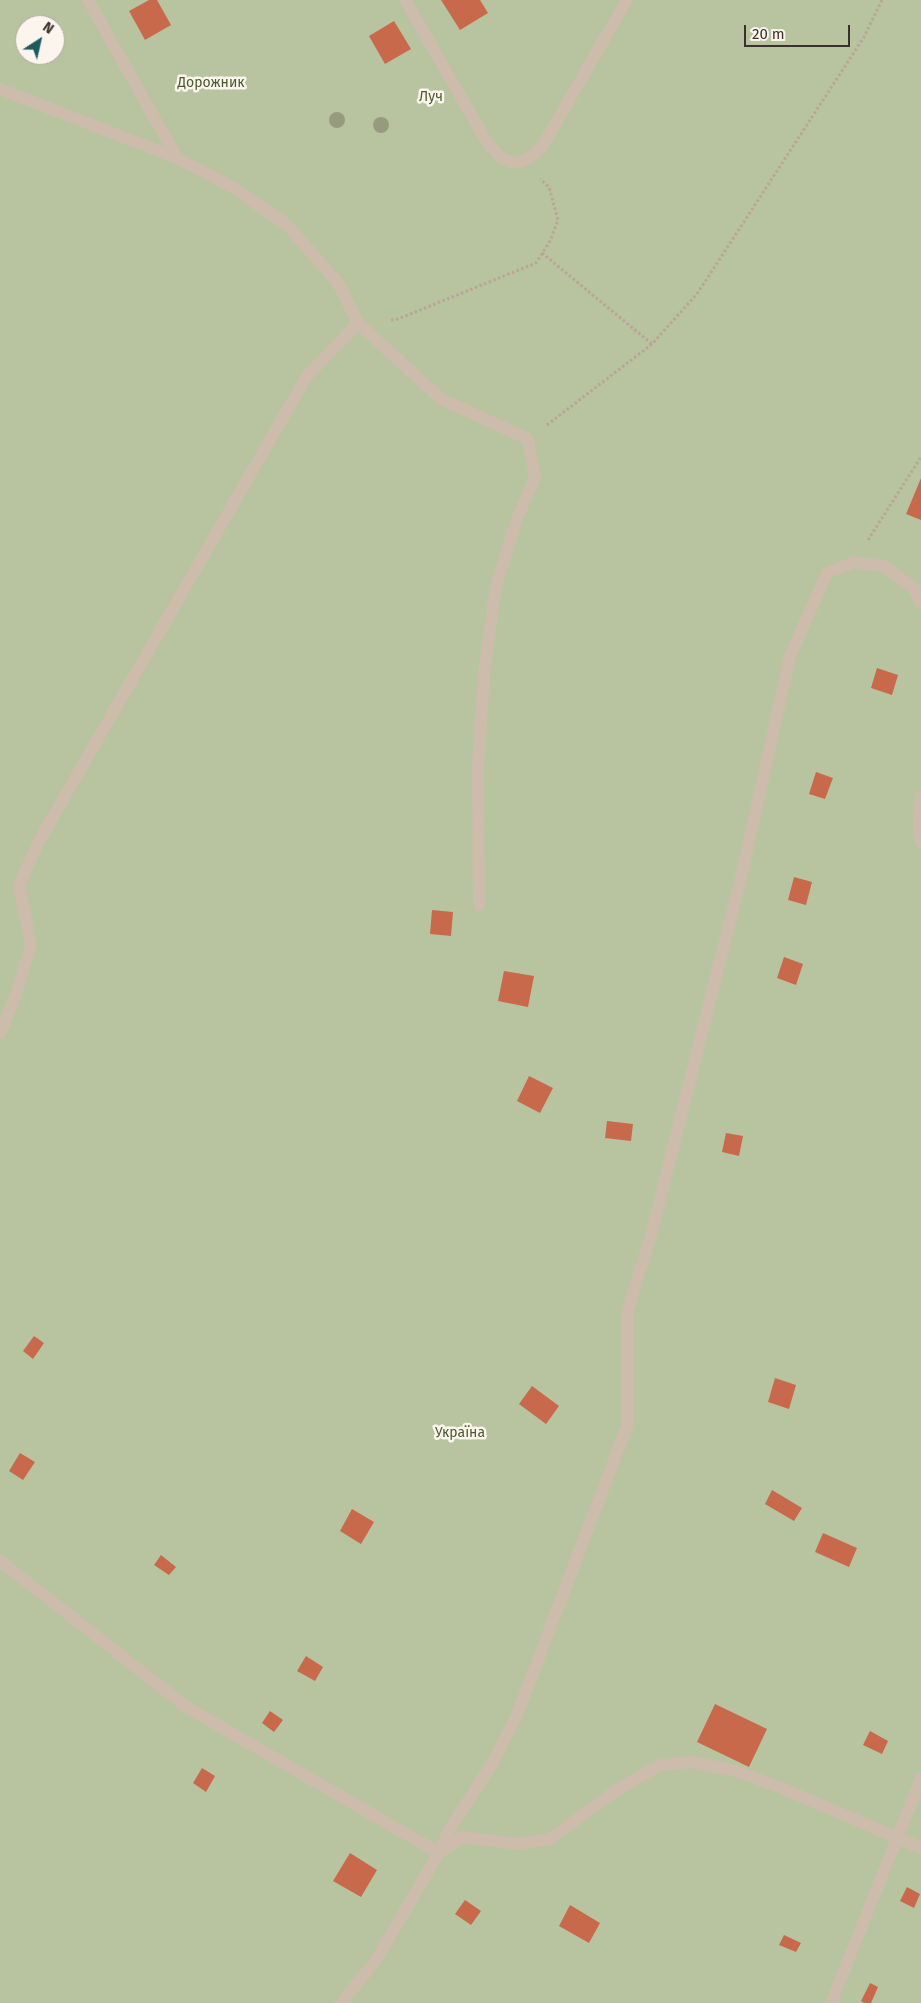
<!DOCTYPE html>
<meta charset="utf-8">
<style>
body{margin:0}
#map{position:relative;width:921px;height:2003px;overflow:hidden;background:#f4ebe1;font-family:"Fira Sans",sans-serif}
canvas{display:block}
.north{position:absolute;left:15px;top:15px;width:50px;height:50px;box-sizing:border-box;background:#fbf5ee;border:1px solid #aea6a0;border-radius:50%;rotate:35deg;font-size:14px;font-weight:700;line-height:20px;text-align:center;color:#3b302b}
.north::after{content:'';display:block;margin:auto;width:18px;height:22px;background:#1f5a5e;clip-path:polygon(50% 0,100% 100%,50% 72%,0 100%)}
.scale{position:absolute;left:744px;top:25px;width:106px;height:22px;box-sizing:border-box;border:2px solid #3b302b;border-top:0;padding-left:6px;font-size:15px;line-height:18px;white-space:nowrap;color:#3b302b;-webkit-text-stroke:4px #fbf5ee;paint-order:stroke}
</style>
<div id="map">
<canvas width="921" height="2003"></canvas>
<div class="north">N</div>
<div class="scale">20 m</div>
</div>
<script>
const ctx = document.querySelector('canvas').getContext('2d');
ctx.lineJoin = 'round';
function fill(path, color) { ctx.fillStyle = color; ctx.fill(path, 'evenodd'); }
function trace(path, color, width, dash) { ctx.strokeStyle = color; ctx.lineWidth = width; ctx.lineCap = dash ? 'butt' : 'round'; ctx.setLineDash(dash || []); ctx.stroke(path); }
function write(font, color, halo, rows, align = 'center') {
  ctx.font = font + ' "Fira Sans",sans-serif'; ctx.lineWidth = 5; ctx.setLineDash([]); ctx.textBaseline = 'middle'; ctx.strokeStyle = halo; ctx.fillStyle = color; for (const [text, x, y, turn = 0] of rows) {
    ctx.save(); ctx.translate(x, y); ctx.rotate((+turn || 0) * Math.PI / 180); ctx.textAlign = isNaN(turn) ? turn : align; if (halo) ctx.strokeText(text, 0, 0); ctx.fillText(text, 0, 0); ctx.restore();
  }
}
fill(new Path2D(`
 M0,0H921V2003H0ZM25,25H55V55H25Z`), '#b8c4a0');
fill(new Path2D(`
 M149,0H157L171,25L145,40L129,11Z
 M441,0H480L488,13L460,30Z
 M394,21L411,49L385,64L369,36Z
 M921,478V520L906,514Z
 M877,668L898,675L892,695L871,688Z
 M816,772L833,778L825,799L809,794Z
 M794,877L812,882L806,905L788,900Z
 M432,910L453,912L451,936L430,934Z
 M784,957L803,964L796,985L777,978Z
 M504,971L534,976L528,1007L498,1001Z
 M529,1076L553,1088L540,1113L517,1101Z
 M607,1121L633,1124L631,1141L605,1138Z
 M726,1133L743,1136L739,1156L722,1152Z
 M34,1336L44,1343L33,1359L23,1351Z
 M775,1378L796,1385L789,1409L768,1402Z
 M532,1386L559,1406L546,1424L519,1404Z
 M20,1453L35,1462L23,1480L9,1471Z
 M772,1490L802,1508L794,1521L765,1504Z
 M352,1509L374,1522L361,1544L340,1531Z
 M823,1533L857,1548L849,1567L815,1552Z
 M161,1555L176,1567L169,1575L154,1565Z
 M306,1656L323,1667L315,1681L297,1671Z
 M715,1704L767,1729L749,1767L697,1742Z
 M270,1711L283,1720L274,1732L262,1723Z
 M870,1731L888,1741L882,1754L863,1745Z
 M202,1768L215,1776L206,1792L193,1783Z
 M350,1853L377,1870L361,1897L333,1881Z
 M907,1887L920,1894L914,1908L900,1901Z
 M465,1900L481,1911L471,1925L455,1914Z
 M570,1905L600,1923L589,1943L559,1926Z
 M784,1935L801,1943L796,1952L779,1945Z
 M870,1983L878,1987L871,2003H864L861,2001Z`), '#c8694b');
trace(new Path2D(`
 M542,253L652,344
 M391,320L398,319L536,263L550,241L558,220L549,187L540,179
 M547,425L652,344L697,294L864,37L882,0
 M868,540L921,457`), '#b9a596', 3, [2.5, 2.5]);
trace(new Path2D(`
 M88,0L177,158
 M405,0L485,139C504,167 520,171 543,145L627,0
 M358,323L441,399L528,439L535,477L517,519L496,586L484,673L478,766L479,905`), '#cdbbac', 12);
trace(new Path2D(`
 M0,89L177,158L234,188L287,225L338,283L358,323L307,376L39,841L19,885L31,945L13,1003L0,1033
 M921,796L919,825L921,842
 M0,1561L188,1708L439,1853L449,1830L492,1764L517,1715L627,1426V1312L650,1239L742,873L790,656L827,573L854,562L883,566L914,588L921,604
 M341,2003L376,1960L439,1853L462,1837L518,1844L550,1839L615,1791L660,1765L692,1762L736,1771L786,1790L921,1848
 M831,2003L921,1778`), '#cdbbac', 12);
ctx.fillStyle = '#969b7f';
for (const [x, y] of [
 [337,120],
 [381,125]
]) { ctx.beginPath(); ctx.arc(x, y, 8, 0, 2 * Math.PI); ctx.fill(); }
write('14px', '#4a5a2e', '#fbf5ee', [
 ["Дорожник",211,83],
 ["Луч",431,97],
 ["Україна",460,1433]
]);
</script>
